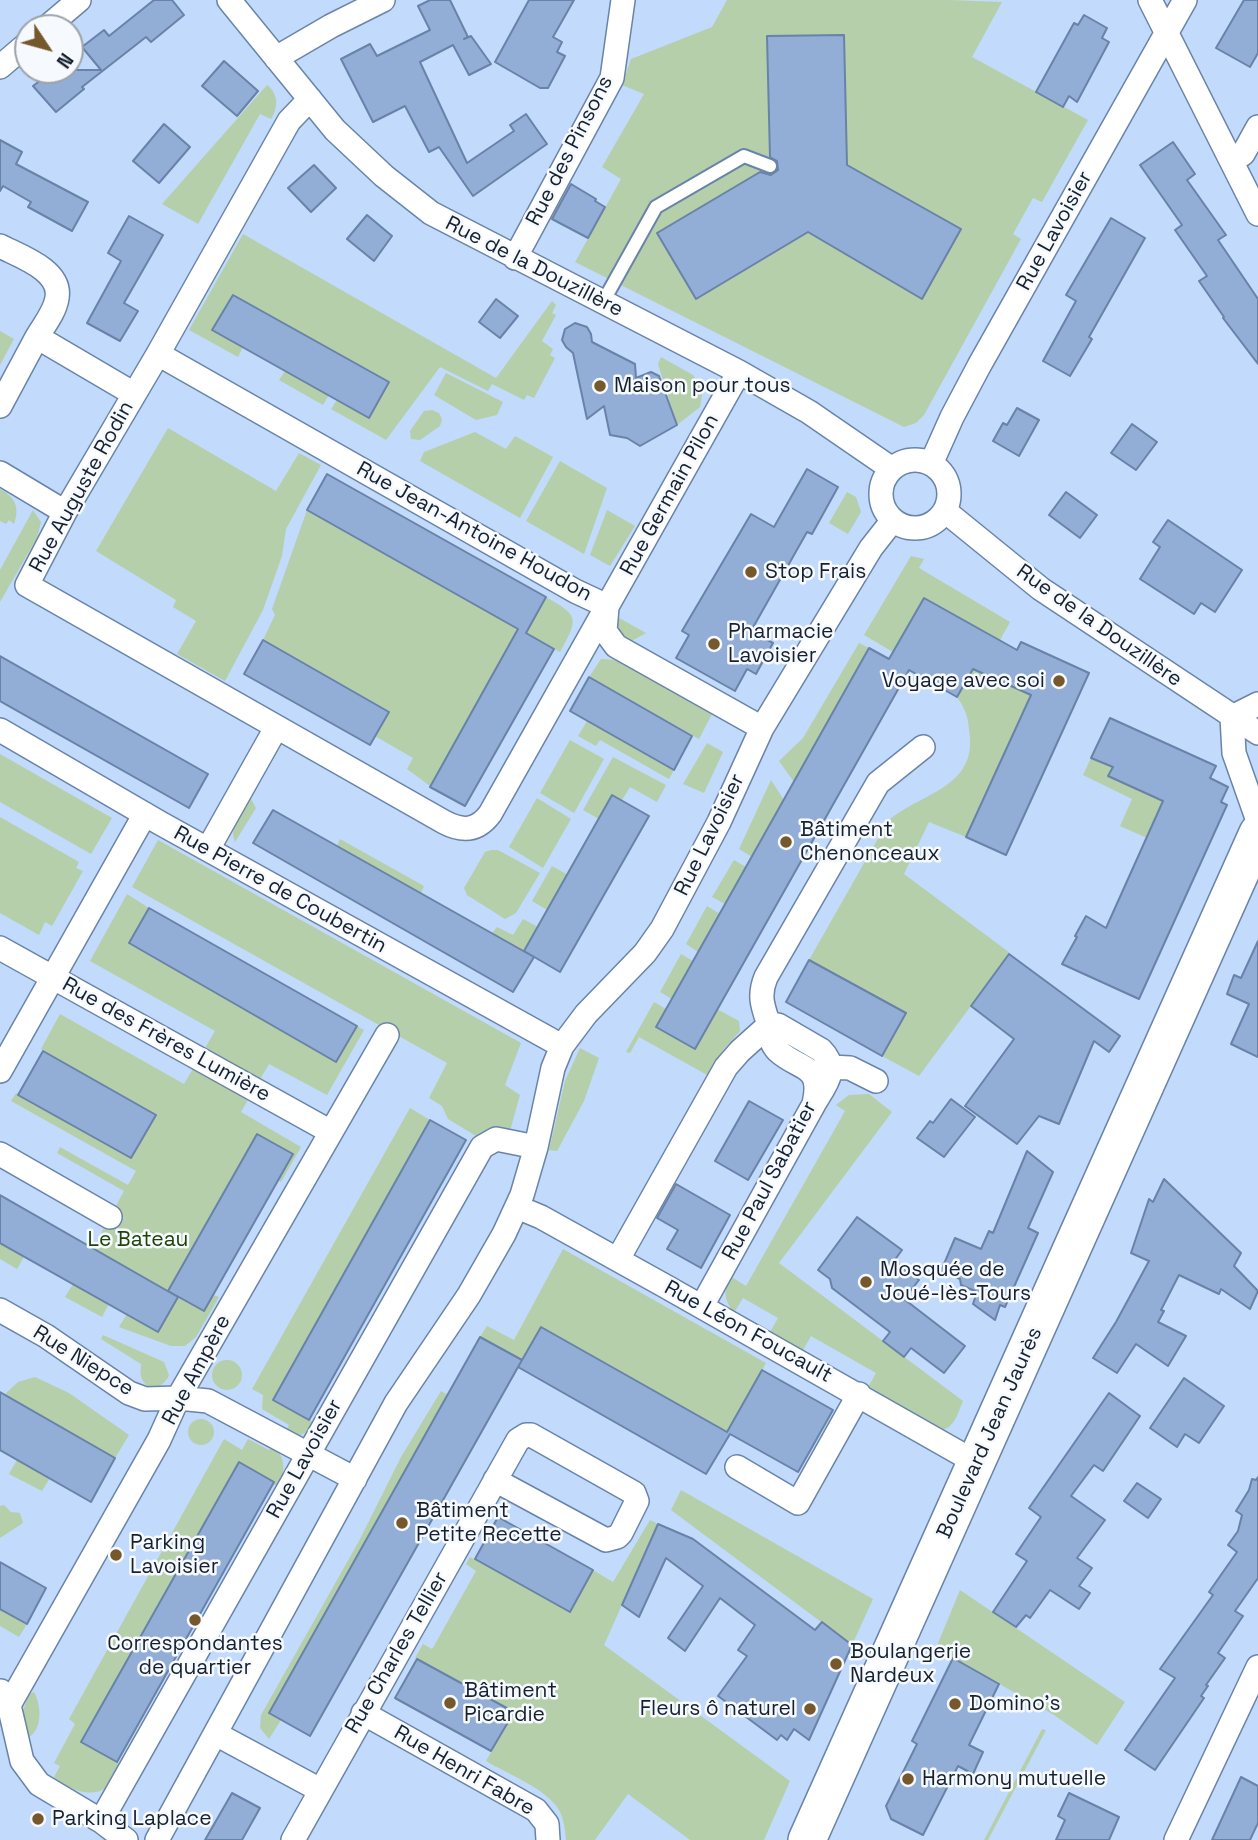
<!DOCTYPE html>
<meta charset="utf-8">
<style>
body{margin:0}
#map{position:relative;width:1258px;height:1840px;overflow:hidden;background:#c2dafb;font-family:"Space Grotesk",sans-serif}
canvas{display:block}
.north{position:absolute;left:14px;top:14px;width:70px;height:70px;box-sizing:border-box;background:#f6f9fd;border:2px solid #9ca3ab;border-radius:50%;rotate:126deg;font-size:19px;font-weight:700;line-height:28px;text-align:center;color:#162130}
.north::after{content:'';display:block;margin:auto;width:24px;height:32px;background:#75582c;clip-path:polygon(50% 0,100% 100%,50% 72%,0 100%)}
</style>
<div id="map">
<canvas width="1258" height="1840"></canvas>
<div class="north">N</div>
</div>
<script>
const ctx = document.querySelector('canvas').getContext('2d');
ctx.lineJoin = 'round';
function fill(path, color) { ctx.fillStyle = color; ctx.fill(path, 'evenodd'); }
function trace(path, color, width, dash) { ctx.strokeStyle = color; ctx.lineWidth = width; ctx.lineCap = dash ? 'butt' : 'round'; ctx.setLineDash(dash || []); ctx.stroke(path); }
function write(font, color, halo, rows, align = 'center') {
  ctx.font = font + ' "Space Grotesk",sans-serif'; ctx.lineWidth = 5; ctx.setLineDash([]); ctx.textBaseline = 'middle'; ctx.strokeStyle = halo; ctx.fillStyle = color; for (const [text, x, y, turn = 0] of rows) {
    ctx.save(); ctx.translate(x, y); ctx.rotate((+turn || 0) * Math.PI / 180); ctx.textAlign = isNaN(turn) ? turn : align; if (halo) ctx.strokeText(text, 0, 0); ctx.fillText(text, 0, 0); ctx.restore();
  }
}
fill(new Path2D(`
 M727,0H949L1002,2L972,57L1088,120L1042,202L1033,198L1013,234L1021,239L924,415L916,423L904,427L575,262L621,179L602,167L644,94L622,85L631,59L712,27Z
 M267,85C279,94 278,108 271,119L260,114L198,224L162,204Z
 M243,234L496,378L552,301L556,305L552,313L556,315L542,341L553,349L550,355L555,358L534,398L527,395L524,400L492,384L488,391L440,367L386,440L331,409L337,400L370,418L389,382L233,295L212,330L243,347L238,357L189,330Z
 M0,331L14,339L0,365Z
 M661,357L693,375L703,389L700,407L677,425L658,364Z
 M285,371L329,395L323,405L279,380Z
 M446,373L503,402L497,415L476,420L434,395Z
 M432,410L439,413L442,419L440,426L420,440L411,439L410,431L424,411Z
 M168,428L276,491L299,453L321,465L286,529L282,556L263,610L225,681L177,654L196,621L173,607L176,600L96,551Z
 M475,432L506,449L515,436L553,457L520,518L420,461L424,452Z
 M560,461L607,488L584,554L526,521Z
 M0,489C15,497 20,507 14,524L9,520L6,524L0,521Z
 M847,492L856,497L861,512L848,534L829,523Z
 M33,510L41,522L37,538L0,602V570Z
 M307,510L518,629L430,786L407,769L413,758L375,736L389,711L263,640L275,615L272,609Z
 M607,510L635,526L610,566L590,555Z
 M911,556L924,559L919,568L1010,622L1000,640L924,598L893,652L864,635Z
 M546,597C580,616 578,619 560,652L526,633Z
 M612,614L646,633L630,642L615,637Z
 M859,643L869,648L794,782L779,761L803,738Z
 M601,659L619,660L713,712L699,739L589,677Z
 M974,667L1031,695L966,837L929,822L904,874L1010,953L919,1076L882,1056L906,1013L809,960L888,821C918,794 974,789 970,737C968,719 968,713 957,697Z
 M587,721L674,770L669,779L600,740L596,746L578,736Z
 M570,740L604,759L574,813L540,793Z
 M707,743L723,752L704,793L683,784Z
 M0,754L112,818L91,854L0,802Z
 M613,757L666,785L657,802L630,787L622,800L612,795L599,819L583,810Z
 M1091,758L1113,767L1109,776L1163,801L1147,838L1120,826L1132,799L1083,775Z
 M771,780L784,800L752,857L739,849Z
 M245,796L251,799L256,808L235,842C229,823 237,812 245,796Z
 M537,798L571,819L543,868L509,847Z
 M0,817L79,862L76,868L83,871L52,926L45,922L39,935L0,913Z
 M340,839L424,886L421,893L337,846Z
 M158,840L521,1043L505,1085L520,1095L510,1131L490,1128L476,1136L448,1119L442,1106L429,1098L447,1063L132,887Z
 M491,850H498L540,873L516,913L505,919L467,895L464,888L485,852Z
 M734,860L746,867L725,904L712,897Z
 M552,866L568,875L547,910L532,901Z
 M127,894L149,908L129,944L336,1061L357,1026L364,1030L327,1095L269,1064L241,1112L301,1147L281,1182L278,1180L293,1154L257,1134L168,1291L93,1248L124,1191L57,1153L60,1147L128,1185L136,1171L11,1101L16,1093L131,1158L155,1115L41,1049L60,1014L184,1084L215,1031L90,961Z
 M707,906L720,914L698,952L686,944Z
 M523,919L538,927L524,951L492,933L497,927L513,935Z
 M681,954L693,961L672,999L660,992Z
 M654,1002L666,1009L656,1027L695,1049L717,1009L739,1021L740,1031L723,1050L709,1076L639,1037L630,1053L626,1052Z
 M580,1048L599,1058L584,1101L557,1151L549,1150L565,1081Z
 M869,1094L892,1112L779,1263L963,1401C958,1412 955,1428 941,1430L867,1389L876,1373L811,1336L802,1352L769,1334L778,1318L743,1298L734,1313C724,1300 723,1291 730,1276L746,1286L845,1111L836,1105L849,1095Z
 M410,1108L430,1120L274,1400L313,1422C306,1435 299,1439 286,1431L289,1425L262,1409L263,1395L252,1389Z
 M0,1243L24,1257L17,1269L0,1259Z
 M563,1249L766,1363L727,1432L541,1327L522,1360L480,1337L487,1326L514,1340Z
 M73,1284L109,1304L102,1317L65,1297Z
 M213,1295L219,1297L196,1337L185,1346H171L119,1327L127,1314L158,1332L178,1296L204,1311Z
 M103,1335L164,1362L169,1375C165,1385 151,1394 143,1381C139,1375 141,1369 141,1364L101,1339Z
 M212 1375a15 15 0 1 1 30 0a15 15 0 1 1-30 0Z
 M35,1377L69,1393L129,1435L115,1458L4,1395L18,1382Z
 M441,1391L448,1395L269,1713L281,1720L269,1739L260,1728L261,1715L359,1541L401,1457Z
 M188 1432a13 13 0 1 1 26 0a13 13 0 1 1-26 0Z
 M224,1439L242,1450L248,1439L269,1450L273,1445C286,1458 286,1472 278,1487L273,1484L274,1482L239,1463L82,1741L122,1765C118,1772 113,1784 106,1788C89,1799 67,1788 54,1777L60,1766L54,1763L75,1724L69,1719Z
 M17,1460L50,1478L42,1491L9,1474Z
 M681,1490L873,1599L852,1645L671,1510Z
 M4,1505L11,1512L20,1513L23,1523L0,1538V1506Z
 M650,1520L658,1524L604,1645L790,1781L764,1840H690L628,1794L595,1840H566C565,1829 564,1817 557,1807C544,1788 506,1773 486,1761L514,1712L415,1658L423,1644L432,1649L434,1646L476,1571L466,1564L470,1557L570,1611L593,1570L613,1582Z
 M960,1590L1125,1702L1097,1745L1054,1715L936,1648Z
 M0,1609L27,1624L19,1637L0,1626Z
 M34,1692C42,1706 43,1733 25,1739L23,1711L29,1694Z
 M1042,1729L1046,1730L988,1840H984Z`), '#b5cfaa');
const building = new Path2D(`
 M154,0H172L184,15L151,42L146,37L82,87L84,89L56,112L33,86L54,70H101L82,47L104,30L109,36Z
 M430,0H450L468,37L464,39L471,36L491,64L469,75L453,45L420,62L467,163L514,131L510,125L526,114L547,144L473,196L439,147L429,152L405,106L373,122L341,59L370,44L377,56L430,30L418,6Z
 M529,0H574L553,37L562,42L557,52L565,56L548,88H540L495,62Z
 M1244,0H1258V53L1250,67L1216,48Z
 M1084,15L1107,28L1102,38L1109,42L1077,102L1069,96L1063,107L1036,92L1074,23L1078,25Z
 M844,35L847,165L961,229L922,299L808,232L696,299L657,233L760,172L771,175L778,170L777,161L770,157L767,36Z
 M224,61L258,91L237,116L202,86Z
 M164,124L190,147L159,183L133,161Z
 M0,140L22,152L16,164L88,202L72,231L28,207L31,202L3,186L0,191Z
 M1173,142L1195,174L1187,180L1226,235L1218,240L1258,299V364L1223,318L1224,317L1199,281L1207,276L1175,230L1182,225L1140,165Z
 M314,165L336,188L311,212L288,188Z
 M571,184L596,199L595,201L605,207L588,238L552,219Z
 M367,215L392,236L374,261L347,239Z
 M129,216L163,235L124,303L138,311L120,341L87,323L121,261L108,253Z
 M1111,218L1145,238L1089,337L1092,339L1070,376L1043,361L1076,301L1066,295Z
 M233,295L389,382L369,418L212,330Z
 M496,299L518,316L500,338L479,322Z
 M575,323L587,327L591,334L592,342L635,364L636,378L651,372L659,376L677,425L640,446L627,438L610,435L604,406L587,419L573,353L566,347L562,340L565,329Z
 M1017,408L1039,420L1019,456L993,441L1003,423L1007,425Z
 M1132,424L1157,442L1136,470L1111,453Z
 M807,469L838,487L812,534L807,532L751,631L773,643L756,674L747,669L735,691L676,658L689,635L682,631L751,514L774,527Z
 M327,474L546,597L526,633L554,649L465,806L430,787L518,629L307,510Z
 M1066,492L1097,515L1080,538L1049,515Z
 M1168,520L1242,570L1215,612L1201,603L1194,614L1140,579L1160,547L1153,542Z
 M924,598L1017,650L1021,642L1089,673L1006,855L966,837L1031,695L973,669L957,697L909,670L695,1049L656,1027L869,648L889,659Z
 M263,640L389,712L370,745L244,674Z
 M0,656L208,774L189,808L0,701Z
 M589,677L692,736L674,770L570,711Z
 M1110,718L1216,766L1210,778L1228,787L1221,802L1227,805L1139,999L1062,964L1077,937L1075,936L1086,916L1106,928L1163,801L1108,776L1113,767L1091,758Z
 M612,795L649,816L560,972L524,951Z
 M273,810L534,957L513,992L253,843Z
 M149,908L357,1026L336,1062L129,943Z
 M1258,941V1057L1231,1044L1249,1004L1227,994L1234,975L1241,978Z
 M1009,954L1120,1036L1109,1052L1094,1041L1059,1124L1039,1116L1017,1144L965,1106L1014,1039L971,1006Z
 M809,960L906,1013L882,1056L786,1002Z
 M43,1051L156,1115L131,1158L18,1095Z
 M951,1099L975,1117L944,1157L917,1138L930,1121L933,1123Z
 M749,1101L783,1120L748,1180L715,1161Z
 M430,1120L466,1140L309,1420L273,1400Z
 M257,1134L293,1154L204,1311L168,1291Z
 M1027,1151L1053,1172L1028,1228L1038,1233L1005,1307L1000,1305L995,1320L973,1304L977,1292L961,1285L960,1279L941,1271L955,1238L981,1249L989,1231L993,1233Z
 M1164,1179L1241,1253L1234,1266L1258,1291L1250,1309L1221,1289L1219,1294L1179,1275L1161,1310L1164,1311L1158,1322L1186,1336L1168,1366L1136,1344L1117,1373L1093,1358L1116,1322L1149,1261L1131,1253L1149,1199L1153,1202Z
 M676,1184L730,1215L701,1268L667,1249L678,1230L657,1218Z
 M0,1195L178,1297L158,1332L0,1243Z
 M857,1217L902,1250L894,1261L919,1280L904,1299L965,1346L944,1373L911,1348L904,1357L883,1341L890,1332L832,1288L830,1279L818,1270Z
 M541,1327L727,1432L762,1370L833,1410L798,1472L730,1434L706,1474L518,1367Z
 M480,1337L522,1360L310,1736L269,1713Z
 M1184,1378L1224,1406L1199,1443L1185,1434L1177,1447L1150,1428Z
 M0,1392L115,1458L91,1502L0,1450Z
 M1109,1393L1140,1416L1103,1471L1094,1465L1071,1496L1105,1520L1077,1558L1092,1568L1079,1586L1090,1593L1079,1609L1050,1590L1030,1618L1026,1615L1016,1627L993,1612L1027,1561L1016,1554L1041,1517L1029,1508Z
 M239,1462L274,1482L117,1762L81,1742Z
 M1258,1477V1578L1235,1611L1243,1616L1218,1653L1225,1658L1206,1685L1208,1686L1201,1696L1204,1698L1155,1770L1125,1750L1175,1678L1160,1669L1213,1595L1209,1592L1237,1552L1228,1545L1238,1531L1242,1515L1236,1511L1249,1490L1252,1479L1256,1480Z
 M1137,1483L1161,1499L1148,1518L1124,1501Z
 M498,1517L593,1570L570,1612L475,1559Z
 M658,1524L693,1539L815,1630L822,1622L852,1645L809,1740L794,1729L787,1740L781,1735L777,1740L718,1696L747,1656L738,1650L755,1625L720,1598L685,1651L668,1638L703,1586L666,1558L639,1617L622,1605Z
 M0,1562L46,1588L27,1624L0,1609Z
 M953,1658L999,1684L969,1745L983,1752L973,1774L958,1766L923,1835L891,1819L886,1806L917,1744L912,1741Z
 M417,1659L514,1712L491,1751L395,1698Z
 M1241,1777L1258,1786V1823L1250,1840H1212Z
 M232,1793L260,1808L242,1840H205Z
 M1069,1793L1119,1817L1109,1840H1056L1065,1820L1058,1816Z`);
fill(building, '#92aed6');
trace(building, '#6882a8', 2);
const lane = new Path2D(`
 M603,302L656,207L744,156L770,166`);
const street = new Path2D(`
 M229,0L335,130L384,176L431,213L739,372L809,412L892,469
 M1150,0L1258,214
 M46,28L79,0
 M276,58L331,26L383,0
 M0,67L28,43
 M310,99L289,121L158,354L65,512L27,585L444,822C463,832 477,831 490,814L739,372
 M1231,160L1243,154L1258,127
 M0,246C19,256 62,270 57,298C55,312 44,325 37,337L134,394
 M515,258L612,78L623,0
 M158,354L575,591L607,606
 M0,406L37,337
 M881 494a34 34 0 1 1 68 0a34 34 0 1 1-68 0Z
 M931,464L952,417L979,366L1185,0
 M0,473L65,512
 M945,511L1041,589L1258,733
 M607,607L605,631L616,646L762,728
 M1232,717L1234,753L1258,821
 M1232,717L1258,704
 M0,730L160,823L562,1046
 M208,849L276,728
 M0,948L331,1132
 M831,1067L850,1068L876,1081
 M0,1071L145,814
 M0,1154L110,1217
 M517,1207L541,1217L665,1286L977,1463
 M618,1259L726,1067L740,1051L769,1025H778L821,1050C839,1068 827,1083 815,1102
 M702,1306L814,1104C823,1063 800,1071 778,1051C770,1043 771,1036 769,1025C763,1007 758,996 766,977L878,783L923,747
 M0,1310L46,1336L129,1393L145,1399L178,1398L208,1401L355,1479
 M737,1467L798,1503L859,1394
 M1,1691L9,1705L22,1761L39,1784L101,1821L126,1840
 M9,1705L159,1440L178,1398L387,1035
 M363,1713L536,1810L547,1824L548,1840
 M216,1734L320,1790
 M101,1821L482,1147L496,1139L536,1147
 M157,1840L396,1403L469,1295L504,1234L522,1195L536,1147L553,1068L562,1046L586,1014L645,953L662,929L719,822L762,728L871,548L893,520
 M293,1840L518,1440L526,1435H531L634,1493L637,1501L621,1533L617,1537L606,1540L495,1480
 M1176,1840L1258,1667`);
const primary = new Path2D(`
 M807,1840L1258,833`);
trace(lane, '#6984a9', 16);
trace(street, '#6984a9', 26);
trace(primary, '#6984a9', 40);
trace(lane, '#fff', 12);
trace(street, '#fff', 23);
trace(primary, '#fff', 37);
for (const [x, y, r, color] of [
 [600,386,7,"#75582c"],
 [751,572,7,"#75582c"],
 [714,644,7,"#75582c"],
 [1059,681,7,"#75582c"],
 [786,842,7,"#75582c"],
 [866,1282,7,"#75582c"],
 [402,1523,7,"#75582c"],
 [116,1555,7,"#75582c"],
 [195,1620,7,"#75582c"],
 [836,1664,7,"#75582c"],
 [450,1703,7,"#75582c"],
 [955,1704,7,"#75582c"],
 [810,1709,7,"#75582c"],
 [908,1779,7,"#75582c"],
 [38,1819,7,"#75582c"]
]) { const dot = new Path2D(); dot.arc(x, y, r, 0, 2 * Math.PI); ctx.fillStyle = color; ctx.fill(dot); trace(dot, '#f6f9fd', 2.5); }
write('21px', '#162130', '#f6f9fd', [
 ["Rue des Pinsons",570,151,-63],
 ["Rue Lavoisier",1055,231,-61],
 ["Rue de la Douzillère",534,267,27],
 ["Rue Auguste Rodin",82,487,-61],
 ["Rue Germain Pilon",670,495,-61],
 ["Rue Jean-Antoine Houdon",474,532,29],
 ["Rue de la Douzillère",1099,626,35],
 ["Rue Lavoisier",710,835,-64],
 ["Rue Pierre de Coubertin",280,890,29],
 ["Rue des Frères Lumière",166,1040,29],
 ["Rue Paul Sabatier",770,1181,-62],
 ["Rue Léon Foucault",748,1332,29],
 ["Rue Niepce",83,1361,32],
 ["Rue Ampère",197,1370,-62],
 ["Boulevard Jean Jaurès",990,1433,-66],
 ["Rue Lavoisier",305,1459,-61],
 ["Rue Charles Tellier",397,1653,-60],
 ["Rue Henri Fabre",464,1771,30]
]);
write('21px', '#162130', '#f6f9fd', [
 ["Maison pour tous",614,386],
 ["Stop Frais",765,572],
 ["Pharmacie",728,632],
 ["Lavoisier",728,656],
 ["Voyage avec soi",1045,681,"right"],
 ["Bâtiment",800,830],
 ["Chenonceaux",800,854],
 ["Mosquée de",880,1270],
 ["Joué-lès-Tours",880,1294],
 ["Bâtiment",416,1511],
 ["Petite Recette",416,1535],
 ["Parking",130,1543],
 ["Lavoisier",130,1567],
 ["Correspondantes",195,1644,"center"],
 ["de quartier",195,1668,"center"],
 ["Boulangerie",850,1652],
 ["Nardeux",850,1676],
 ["Bâtiment",464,1691],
 ["Picardie",464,1715],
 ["Domino's",969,1704],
 ["Fleurs ô naturel",796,1709,"right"],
 ["Harmony mutuelle",922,1779],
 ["Parking Laplace",52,1819]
], 'left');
write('21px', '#1d4305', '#f6f9fd', [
 ["Le Bateau",138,1240]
]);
</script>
